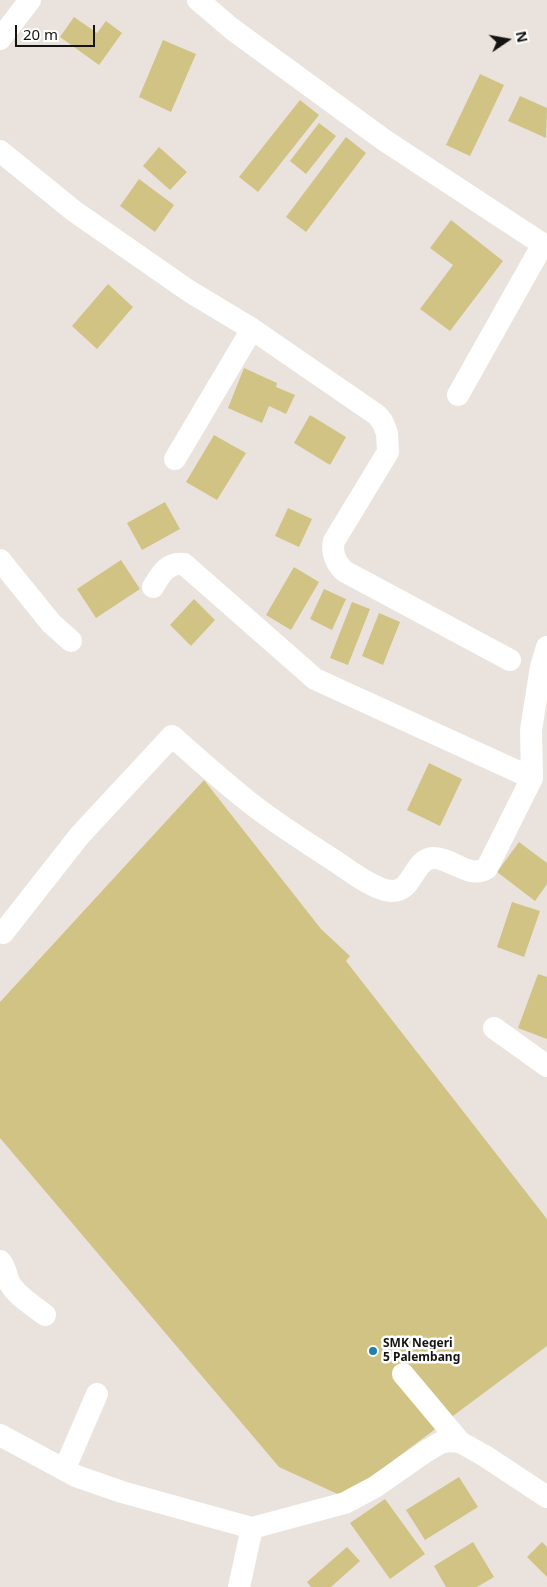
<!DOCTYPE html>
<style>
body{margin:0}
#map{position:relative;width:547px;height:1587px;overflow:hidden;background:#eae3dd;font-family:"Noto Sans",sans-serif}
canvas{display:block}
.north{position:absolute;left:482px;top:15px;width:50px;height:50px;-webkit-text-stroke:4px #fff;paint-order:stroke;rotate:78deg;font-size:14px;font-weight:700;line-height:20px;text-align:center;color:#161412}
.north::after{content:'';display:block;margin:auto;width:18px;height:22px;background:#161412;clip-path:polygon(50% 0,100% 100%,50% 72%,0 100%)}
.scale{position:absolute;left:15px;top:25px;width:80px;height:22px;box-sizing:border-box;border:2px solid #161412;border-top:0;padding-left:6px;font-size:15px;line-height:18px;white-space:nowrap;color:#161412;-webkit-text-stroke:4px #fff;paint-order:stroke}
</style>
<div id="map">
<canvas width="547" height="1587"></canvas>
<div class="north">N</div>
<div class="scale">20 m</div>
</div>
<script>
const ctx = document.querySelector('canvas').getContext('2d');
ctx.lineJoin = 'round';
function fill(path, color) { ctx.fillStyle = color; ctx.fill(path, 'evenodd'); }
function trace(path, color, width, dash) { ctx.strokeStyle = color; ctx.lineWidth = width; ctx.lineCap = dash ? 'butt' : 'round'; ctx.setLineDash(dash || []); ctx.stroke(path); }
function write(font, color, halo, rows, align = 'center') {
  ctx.font = font + ' "Noto Sans",sans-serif'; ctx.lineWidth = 5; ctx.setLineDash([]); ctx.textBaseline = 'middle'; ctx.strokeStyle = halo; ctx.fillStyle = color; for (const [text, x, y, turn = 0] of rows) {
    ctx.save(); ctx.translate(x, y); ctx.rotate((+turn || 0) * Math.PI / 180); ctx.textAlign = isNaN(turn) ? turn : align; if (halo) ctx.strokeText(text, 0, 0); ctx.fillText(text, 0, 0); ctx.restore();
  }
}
fill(new Path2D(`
 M74,17L97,33L106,21L122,33L99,65L60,37Z
 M163,40L196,54L171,112L139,97Z
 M480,74L504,85L470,156L446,145Z
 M520,96L547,108L546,138L508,121Z
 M300,100L319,115L258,192L239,177Z
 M319,123L336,136L306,174L290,161Z
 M346,137L366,153L306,232L286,217Z
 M159,147L187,172L170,190L143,166Z
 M139,179L174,205L155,232L120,206Z
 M451,220L503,261L450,331L420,309L453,265L430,248Z
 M108,284L133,307L97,349L72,326Z
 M244,368L277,383L276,387L295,395L286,414L269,406L262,423L228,408Z
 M310,415L346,437L330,465L294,443Z
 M214,435L246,453L217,500L186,482Z
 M165,502L180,529L142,550L127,523Z
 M288,508L312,519L299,547L275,536Z
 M121,560L140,589L96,618L77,589Z
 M294,567L319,582L291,630L266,615Z
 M324,589L346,599L332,630L310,619Z
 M194,599L215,620L191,646L170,625Z
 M352,602L370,609L348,665L330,658Z
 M379,613L400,622L383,665L362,656Z
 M429,763L462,779L440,826L407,810Z
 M204,780L321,929L350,956L346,961L547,1219V1346L344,1497L279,1467L0,1138V1002Z
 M519,842L547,863V884L535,901L497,872Z
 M512,902L540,911L524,957L497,947Z
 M538,974L547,977V1039L518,1028Z
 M459,1477L478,1507L425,1540L406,1510Z
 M385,1499L425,1554L390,1579L350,1523Z
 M473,1542L494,1577L477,1587H446L434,1566Z
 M542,1542L547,1547V1577L527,1557Z
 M347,1547L360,1561L331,1587H311L307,1582Z`), '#d0c384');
trace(new Path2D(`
 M198,0L232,29L384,140L547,247
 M0,39L30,0
 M0,151L74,211L189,291L252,329L377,415L382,421L387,433L388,452L334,541C331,552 336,563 344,571L510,660
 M458,395L543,244
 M175,459L252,329
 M0,560L51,623L71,641
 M153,587C161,574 167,562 184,564L315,679L532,778
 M3,933L80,835L172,736C196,757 219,778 244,798C273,822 306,842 338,863C351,872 375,890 391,891C413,893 413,859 433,858C451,857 469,880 487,868L532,778L531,730L541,667L547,647
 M494,1028L547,1066
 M0,1261C6,1267 6,1275 9,1282C16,1296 34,1306 45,1315
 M403,1374L460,1442
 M0,1435L76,1476L122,1492L252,1528L345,1503L375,1487L425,1452L440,1443L449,1441L460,1442L485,1456L547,1497
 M65,1468L97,1394
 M239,1587L252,1528`), '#fff', 22);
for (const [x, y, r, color] of [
 [373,1351,5,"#1e82ad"]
]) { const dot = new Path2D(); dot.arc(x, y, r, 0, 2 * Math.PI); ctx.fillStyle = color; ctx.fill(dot); trace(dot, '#fff', 2); }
write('bold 12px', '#161412', '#fff', [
 ["SMK Negeri",383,1344],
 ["5 Palembang",383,1358]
], 'left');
</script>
